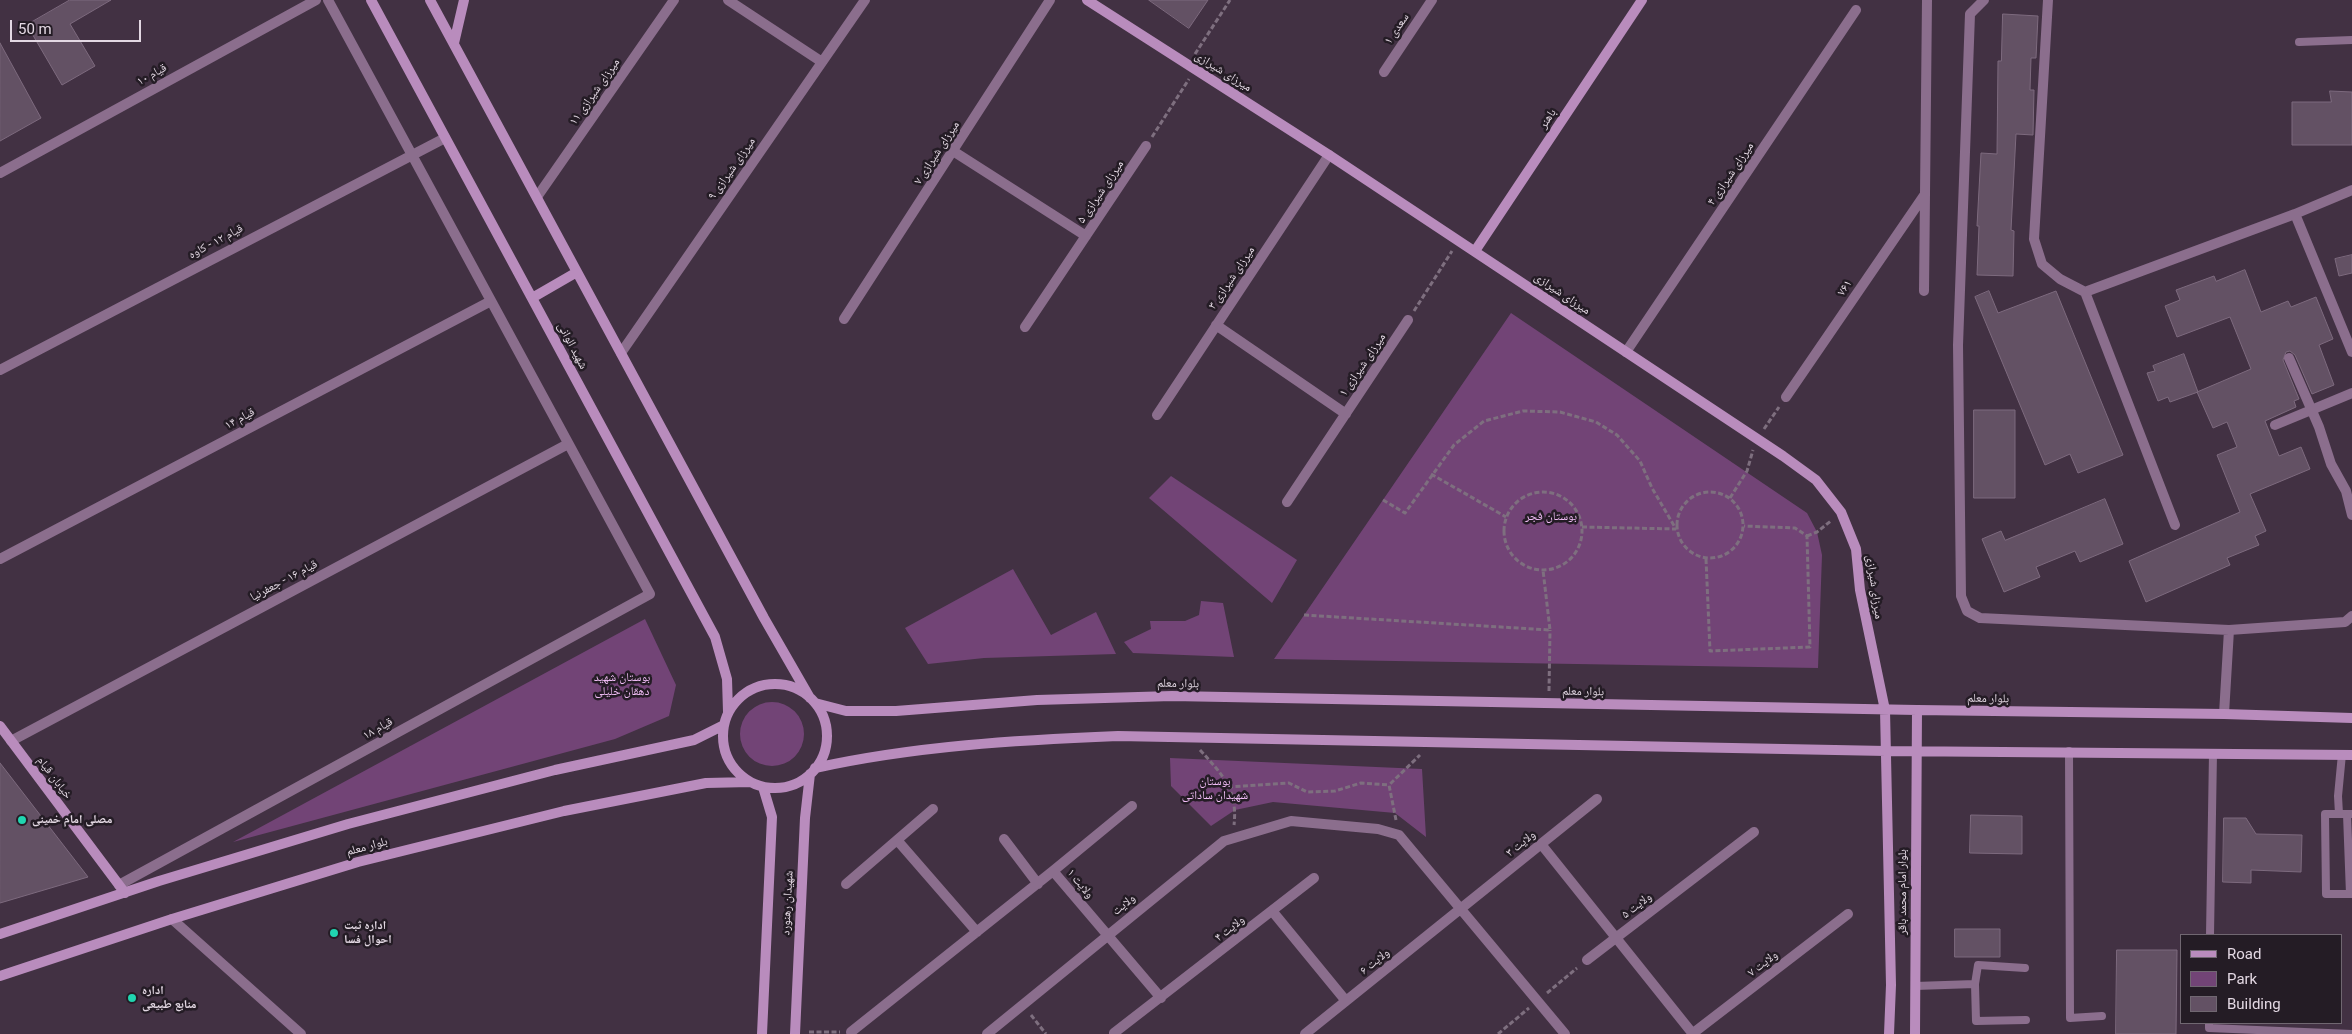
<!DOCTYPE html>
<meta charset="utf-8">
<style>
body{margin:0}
#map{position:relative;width:2352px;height:1034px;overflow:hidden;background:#423143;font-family:Roboto,sans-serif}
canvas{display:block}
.legend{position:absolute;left:2180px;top:934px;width:162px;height:90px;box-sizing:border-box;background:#241c25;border:1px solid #706771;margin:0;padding:6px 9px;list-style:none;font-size:15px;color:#e3d8e3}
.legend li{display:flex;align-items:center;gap:10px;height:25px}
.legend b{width:25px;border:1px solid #706771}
.scale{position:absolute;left:10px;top:20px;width:131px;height:22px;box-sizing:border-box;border:2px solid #e3d8e3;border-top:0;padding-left:6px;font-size:15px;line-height:18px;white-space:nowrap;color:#e3d8e3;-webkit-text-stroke:4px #241c25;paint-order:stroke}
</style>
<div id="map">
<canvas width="2352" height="1034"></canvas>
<ul class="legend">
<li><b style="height:6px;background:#b98cbd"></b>Road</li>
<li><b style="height:14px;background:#724476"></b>Park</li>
<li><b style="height:14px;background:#635164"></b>Building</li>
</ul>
<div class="scale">50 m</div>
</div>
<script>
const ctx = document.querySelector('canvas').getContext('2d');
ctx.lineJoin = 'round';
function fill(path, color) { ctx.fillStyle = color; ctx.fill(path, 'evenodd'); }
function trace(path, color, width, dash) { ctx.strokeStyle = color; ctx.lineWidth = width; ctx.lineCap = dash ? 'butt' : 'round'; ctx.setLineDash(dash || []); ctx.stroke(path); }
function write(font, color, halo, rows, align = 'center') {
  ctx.font = font + ' Roboto,"Noto Naskh Arabic",sans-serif'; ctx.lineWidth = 5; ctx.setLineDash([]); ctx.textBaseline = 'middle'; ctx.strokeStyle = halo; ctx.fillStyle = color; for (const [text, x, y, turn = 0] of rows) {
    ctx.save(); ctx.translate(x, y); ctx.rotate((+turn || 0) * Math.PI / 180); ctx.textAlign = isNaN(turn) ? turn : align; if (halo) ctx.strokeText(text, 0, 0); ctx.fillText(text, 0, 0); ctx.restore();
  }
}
fill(new Path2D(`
 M1511,313L1807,513L1817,532L1822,555L1818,668L1274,659Z
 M1171,476L1297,560L1272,603L1149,498Z
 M1013,569L1051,635L1096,612L1116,654L984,658L928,664L905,628Z
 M1201,601L1223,603L1234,657L1133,653L1124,642L1151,629L1150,621H1185L1199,615Z
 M645,619L676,685L669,716L615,739L233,842Z
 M740 734a32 32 0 1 1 64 0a32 32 0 1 1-64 0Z
 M1170,758L1422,769L1426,837L1395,813L1273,802L1235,810L1211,826L1171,786Z`), '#724476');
const building = new Path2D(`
 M70,0H111L70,24L95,66L62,85L27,25Z
 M1149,0H1208L1189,28Z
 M2003,14L2038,16L2036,58H2031L2030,90H2034L2033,135L2016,134L2011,230L2014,231L2013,276L1977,275L1979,226H1977L1981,153L1997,154L1998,61H2001Z
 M0,43L41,118L0,141Z
 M2330,91L2352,92V145H2292V102H2331Z
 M2352,255V273L2339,276L2335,259Z
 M2245,270L2261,312L2288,301L2291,307L2316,297L2333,339L2319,345L2334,385L2312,394L2295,355L2290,351L2286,352L2283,360L2299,399L2294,401L2296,407L2265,421L2279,456L2301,447L2310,469L2250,494L2266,531L2255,536L2259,545L2227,558L2230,565L2146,602L2129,561L2240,512L2217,455L2237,447L2227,422L2213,428L2197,392L2251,369L2230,317L2177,337L2165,306L2180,300L2176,290L2214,276L2216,281Z
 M1989,291L1998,313L2056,291L2123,455L2078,473L2070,454L2045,465L1975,297Z
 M2184,354L2198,392L2170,402L2168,397L2158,401L2147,373L2155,371L2153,366Z
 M1974,410H2015V498H1974Z
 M2105,499L2123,544L2080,562L2075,551L2036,567L2040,577L2004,592L1982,539L2001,531L2005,540Z
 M0,763L88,877L0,903Z
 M1971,815L2022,816V854L1970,853Z
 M2224,818H2246L2256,834L2302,835L2301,872L2251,870V883L2223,882Z
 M1955,929H2000V957H1955Z
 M2117,950H2177L2176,1034H2116Z`);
fill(building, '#635164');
trace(building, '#7d6a7e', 1);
trace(new Path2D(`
 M1195,54L1230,0
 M1152,137L1189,79
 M1414,311L1452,251
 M1764,429L1779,407
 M1431,474L1506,517
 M1677 525a33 33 0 1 1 66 0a33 33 0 1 1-66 0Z
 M1504 531a39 39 0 1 1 78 0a39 39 0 1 1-78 0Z
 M1730,498L1747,471L1753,450
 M1383,500L1405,513L1454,445L1484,421L1523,411L1560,412L1596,422L1617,435L1640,461L1652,488L1676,529
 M1582,527L1676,529
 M1807,536L1817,532L1832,520
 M1706,559L1710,651L1810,647L1807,536L1795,528L1744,526
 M1304,615L1550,630L1543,570
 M1549,691L1550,630
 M1200,750C1222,774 1238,790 1234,825
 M1228,787L1289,783L1307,792L1335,791L1361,783L1389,785
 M1396,820L1389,785L1420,755
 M1547,993L1577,968
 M1031,1015L1046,1034
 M809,1032H840
 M1498,1034L1529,1008`), '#7e6f7f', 3, [5, 2.5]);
trace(new Path2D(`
 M2299,42L2352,40
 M2069,751L2070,1018L2102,1016
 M2339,814L2338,796L2342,754
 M2347,814L2350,894
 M2352,814H2325L2326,894H2352
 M2210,935L2213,753
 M2025,968L1978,965L1975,984L1976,1021L2026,1020
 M1915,986L1975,984
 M2209,1023V1028L2352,1034`), '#8b6e8d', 8);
trace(new Path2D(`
 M728,0L822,62
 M1984,0L1970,14L1958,345L1961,596L1967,611L1980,618L2229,630
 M2048,0L2034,239L2042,264L2060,279L2085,292
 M1384,72L1432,0
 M953,151L1086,236
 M0,173L316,0
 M537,197L674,0
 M2295,214L2352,352
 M1924,291L1927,0
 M844,319L1050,0
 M1216,325L1346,414
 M1025,327L1146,146
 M1626,352L1856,10
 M621,353L865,0
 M2289,358L2319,427L2331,464L2346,491L2352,515
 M0,370L445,138
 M1786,397L1925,194
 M1157,415L1329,155
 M2275,425L2352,393
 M1287,502L1408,320
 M2175,525L2085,292L2295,214L2352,190
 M0,559L491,301
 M2224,714L2229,630L2345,622L2352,616
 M11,741L568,444
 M1004,839L1038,884
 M897,840L977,932
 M1541,844L1693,1034
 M1053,871L1161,998
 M846,884L933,809
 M119,885L650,594L328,0
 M1273,912L1346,1001
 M172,919L301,1034
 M1587,960L1754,832
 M851,1032L1053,871L1132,806
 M1114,1033L1314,878
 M987,1034L1224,841L1291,821L1378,829L1399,835L1565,1034
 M1305,1034L1597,799
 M1692,1034L1848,914`), '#8b6e8d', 10);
trace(new Path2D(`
 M371,0L715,637L727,679L728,712
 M430,0L764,618L810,698
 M1087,0L1329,155L1783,456L1816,480L1841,512L1856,549L1860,590L1885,710L1891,985L1889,1034
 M454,43L464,0
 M1475,251L1642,0
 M532,298L577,272
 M723 736a52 52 0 1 1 104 0a52 52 0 1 1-104 0Z
 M815,703L846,711H896L1037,700L1172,696L1917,710L2224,714L2352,718
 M0,726L125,893
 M815,768C915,746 1017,740 1118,736L1886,751L2352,755
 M0,934L159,881L348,824L555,770L694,740L724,725
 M0,976L172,919L358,862L564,811L706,783L750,782
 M762,1034L772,817L763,787
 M795,1034L805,818L810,774
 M1915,1034L1917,710`), '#b98cbd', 10);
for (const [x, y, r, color] of [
 [22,820,5,"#20d5b0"],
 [334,933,5,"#20d5b0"],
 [132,998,5,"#20d5b0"]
]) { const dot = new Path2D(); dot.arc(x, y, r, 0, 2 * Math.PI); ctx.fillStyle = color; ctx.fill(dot); trace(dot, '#241c25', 2); }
write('12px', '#e3d8e3', '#241c25', [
 ["سعدی ۱",1397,29,-56],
 ["میرزای شیرازی",1223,72,32],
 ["قیام ۱۰",152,75,-29],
 ["میرزای شیرازی ۱۱",595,92,-55],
 ["باهنر",1548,119,-56],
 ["میرزای شیرازی ۷",937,153,-57],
 ["میرزای شیرازی ۹",732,169,-55],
 ["میرزای شیرازی ۴",1731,174,-56],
 ["میرزای شیرازی ۵",1101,192,-56],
 ["قیام ۱۲ - کاوه",216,242,-28],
 ["میرزای شیرازی ۳",1232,278,-56],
 ["۷۶۱",1845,288,-56],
 ["میرزای شیرازی",1562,294,34],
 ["شهید الوانی",572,346,62],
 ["میرزای شیرازی ۱",1363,365,-56],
 ["قیام ۱۴",240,419,-28],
 ["قیام ۱۶ - جعفرنیا",284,581,-28],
 ["میرزای شیرازی",1874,587,82],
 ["بلوار معلم",1178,684,1],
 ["بلوار معلم",1583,692,1],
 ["بلوار معلم",1988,699,1],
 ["قیام ۱۸",378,729,-29],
 ["خیابان قیام",54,778,53],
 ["ولایت ۳",1521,844,-39],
 ["بلوار معلم",367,847,-15],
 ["ولایت ۱",1080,884,50],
 ["بلوار امام محمد باقر",1903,892,-90],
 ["شهیدان رهنورد",788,903,-87],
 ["ولایت",1124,905,-39],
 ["ولایت ۵",1637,906,-37],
 ["ولایت ۴",1230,929,-38],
 ["ولایت ۶",1375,962,-39],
 ["ولایت ۷",1763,964,-37]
]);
write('12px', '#f1bdf6', '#241c25', [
 ["بوستان فجر",1551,517],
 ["بوستان شهید",622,678],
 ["دهقان خلیلی",622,692],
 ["بوستان",1215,782],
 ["شهیدان ساداتی",1215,796]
]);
write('bold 12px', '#e3d8e3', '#241c25', [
 ["مصلی امام خمینی",32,820],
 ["اداره ثبت",344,926],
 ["احوال فسا",344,940],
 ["اداره",142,991],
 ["منابع طبیعی",142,1005]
], 'left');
</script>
